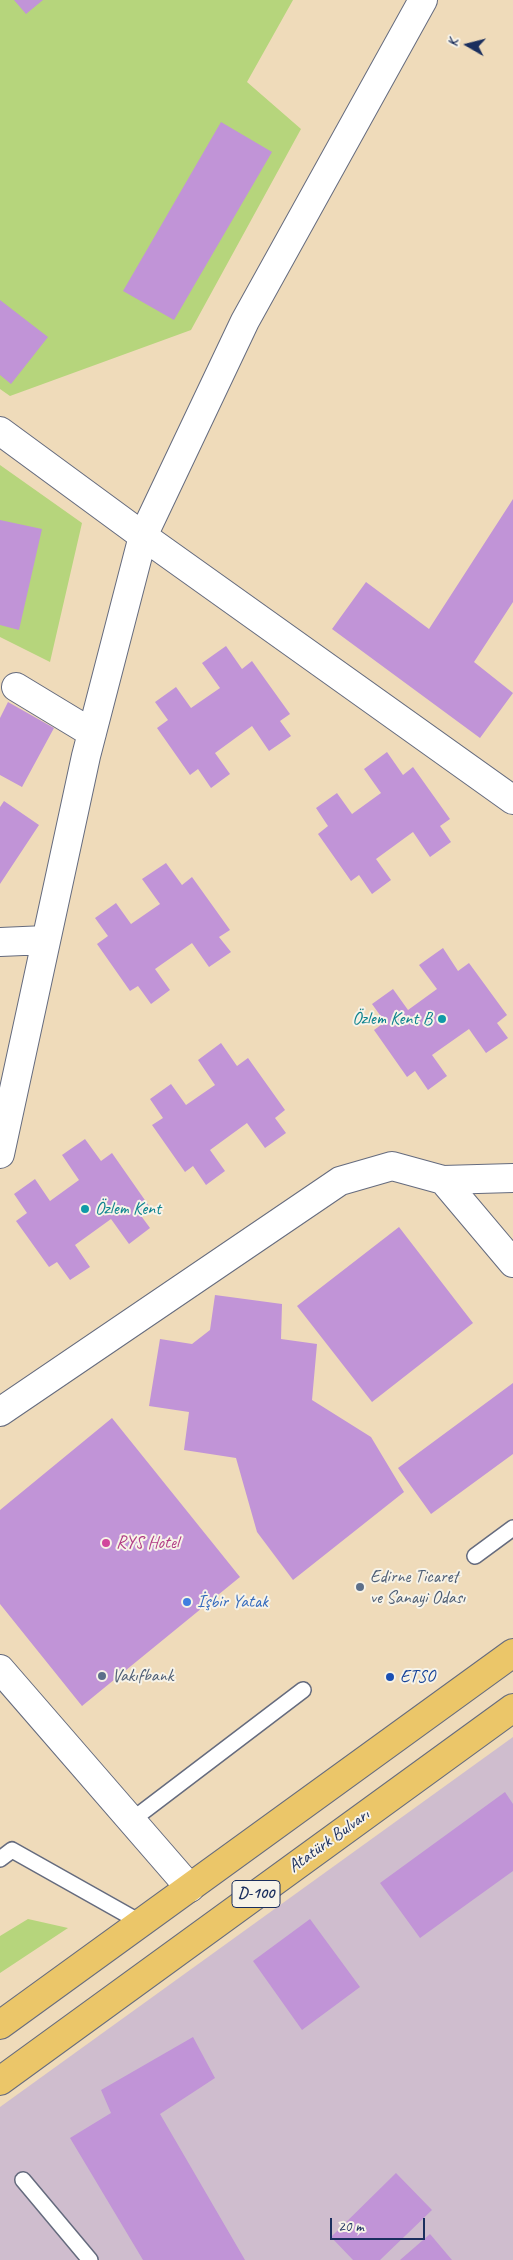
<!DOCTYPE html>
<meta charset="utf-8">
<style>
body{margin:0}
#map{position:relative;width:513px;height:2260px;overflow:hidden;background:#efdbba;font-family:Caveat,sans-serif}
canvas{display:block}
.north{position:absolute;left:443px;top:20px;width:50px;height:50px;-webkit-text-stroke:4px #f7f3e8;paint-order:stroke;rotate:278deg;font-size:14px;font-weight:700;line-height:20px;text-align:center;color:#1b2f5e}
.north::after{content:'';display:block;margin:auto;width:18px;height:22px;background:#1b2f5e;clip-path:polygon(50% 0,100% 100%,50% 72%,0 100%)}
.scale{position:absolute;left:330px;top:2218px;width:95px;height:22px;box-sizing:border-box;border:2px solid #1b2f5e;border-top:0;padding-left:6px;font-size:15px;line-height:18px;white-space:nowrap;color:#1b2f5e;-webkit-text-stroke:4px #f7f3e8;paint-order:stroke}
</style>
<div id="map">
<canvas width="513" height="2260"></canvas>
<div class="north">K</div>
<div class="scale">20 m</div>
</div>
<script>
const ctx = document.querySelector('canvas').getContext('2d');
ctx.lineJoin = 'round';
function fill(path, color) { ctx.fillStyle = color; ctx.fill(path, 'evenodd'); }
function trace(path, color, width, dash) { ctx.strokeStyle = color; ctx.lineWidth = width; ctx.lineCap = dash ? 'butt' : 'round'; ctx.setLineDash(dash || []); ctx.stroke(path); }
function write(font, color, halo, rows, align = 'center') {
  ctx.font = font + ' Caveat,sans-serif'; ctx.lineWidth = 4; ctx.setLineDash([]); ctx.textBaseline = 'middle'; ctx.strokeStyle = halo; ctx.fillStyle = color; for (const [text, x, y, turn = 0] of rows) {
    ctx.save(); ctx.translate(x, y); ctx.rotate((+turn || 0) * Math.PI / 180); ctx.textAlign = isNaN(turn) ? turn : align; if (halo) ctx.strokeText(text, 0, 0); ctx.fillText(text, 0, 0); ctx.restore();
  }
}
fill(new Path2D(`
 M513,1737V2260H0V2107Z`), '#cfbdce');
fill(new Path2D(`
 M0,0H293L247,82L301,129L191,330L10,396L0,389Z
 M0,465L82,523L50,662L0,637Z
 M28,1919L68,1928L0,1973V1936Z`), '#b6d57c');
fill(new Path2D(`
 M14,0H43L26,14Z
 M221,122L272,152L174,320L123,291Z
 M0,300L48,337L11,384L0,375Z
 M513,499V602L474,662L513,693L480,738L332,629L366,582L429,629Z
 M0,520L42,529L19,630L0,625Z
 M226,646L242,669L252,661L290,714L280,721L291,736L269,751L252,726L215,753L230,774L211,788L198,769L190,775L157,728L168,720L155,702L176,687L191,708L220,688L202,663Z
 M8,702L54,728L22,787L0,775V718Z
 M387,752L403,775L413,767L450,819L440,826L451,842L430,857L413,832L376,859L391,880L372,894L359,875L351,881L318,834L328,826L316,808L337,793L352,814L381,793L364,769Z
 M4,801L39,825L0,884V807Z
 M166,863L182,885L192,877L230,930L219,937L231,952L209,967L192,943L155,969L170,990L151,1004L138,986L130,991L97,944L108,936L95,918L116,903L131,924L160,904L142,879Z
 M443,948L458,971L469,963L507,1015L497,1023L508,1038L486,1053L469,1029L432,1055L447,1076L428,1090L415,1071L407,1077L374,1030L385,1022L372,1004L393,989L408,1010L437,989L419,965Z
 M221,1043L237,1066L248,1058L285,1110L275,1118L286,1133L265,1148L247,1123L210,1150L225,1171L206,1185L193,1166L185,1172L152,1125L163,1118L150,1099L171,1084L186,1105L215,1085L198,1060Z
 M85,1139L101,1161L112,1153L149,1206L139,1213L150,1228L129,1244L111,1219L75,1245L90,1267L70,1280L57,1262L49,1267L16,1221L27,1213L14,1194L35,1179L50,1201L79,1180L62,1155Z
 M399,1227L473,1323L372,1402L297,1306Z
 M215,1295L282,1304L281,1339L317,1344L312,1400L371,1437L404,1492L293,1580L257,1532L236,1458L184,1450L189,1412L149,1406L160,1339L192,1344L210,1330Z
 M513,1383V1454L431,1514L398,1468Z
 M112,1418L240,1577L82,1706L0,1604V1510Z
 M505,1792L513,1804V1871L420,1938L380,1883Z
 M310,1919L360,1987L302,2030L253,1961Z
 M193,2037L215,2078L160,2114L245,2260H143L70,2138L111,2113L101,2090Z
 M396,2173L432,2210L380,2260H353L331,2237Z
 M430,2234L452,2260H400Z`), '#c194d7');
const service = new Path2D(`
 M475,1556L513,1528
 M132,1820L303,1690
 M0,1859L12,1850L140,1922
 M23,2180L90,2260`);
const minor = new Path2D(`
 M0,431L143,536L513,800
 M16,687L92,733
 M0,942L46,940
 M0,1154L86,756L143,536L245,321L423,0
 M443,1180L513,1263
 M0,1412L340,1181L392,1166L443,1180L513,1178
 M0,1669L190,1888`);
const primary = new Path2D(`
 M0,2025L513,1653
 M0,2081L513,1708`);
trace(service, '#656b7e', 18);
trace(minor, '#656b7e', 30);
trace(primary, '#656b7e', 30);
trace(service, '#fff', 15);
trace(minor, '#fff', 28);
trace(primary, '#ebc669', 28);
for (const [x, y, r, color] of [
 [442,1019,5,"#0f9aa8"],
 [85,1209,5,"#0f9aa8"],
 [106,1543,5,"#d1479c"],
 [360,1587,5,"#5c6f8a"],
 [187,1602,5,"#3f7fe0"],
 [102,1676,5,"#5c6f8a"],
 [390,1677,5,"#1a4fb4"]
]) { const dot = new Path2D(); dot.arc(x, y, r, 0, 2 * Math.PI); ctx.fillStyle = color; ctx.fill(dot); trace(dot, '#f7f3e8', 2); }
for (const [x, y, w] of [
 [256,1894,48]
]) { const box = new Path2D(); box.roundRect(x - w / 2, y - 13.5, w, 27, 4); ctx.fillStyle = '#f7f3e8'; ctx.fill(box); trace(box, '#1b2f5e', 1); }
write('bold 16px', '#1b2f5e', null, [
 ["D-100",256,1894]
]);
write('18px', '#0d838f', '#f7f3e8', [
 ["Özlem Kent B",432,1019],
 ["Özlem Kent",95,1209,"left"]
], 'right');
write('18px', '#b23c85', '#f7f3e8', [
 ["RYS Hotel",116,1543]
], 'left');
write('18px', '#4e5e75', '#f7f3e8', [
 ["Edirne Ticaret",370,1577],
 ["ve Sanayi Odası",370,1598],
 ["Vakıfbank",112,1676]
], 'left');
write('18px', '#366cbe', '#f7f3e8', [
 ["İşbir Yatak",197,1602]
], 'left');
write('18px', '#164399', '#f7f3e8', [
 ["ETSO",400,1677]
], 'left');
write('18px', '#1b2f5e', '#f7f3e8', [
 ["Atatürk Bulvarı",329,1841,-36]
]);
</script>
